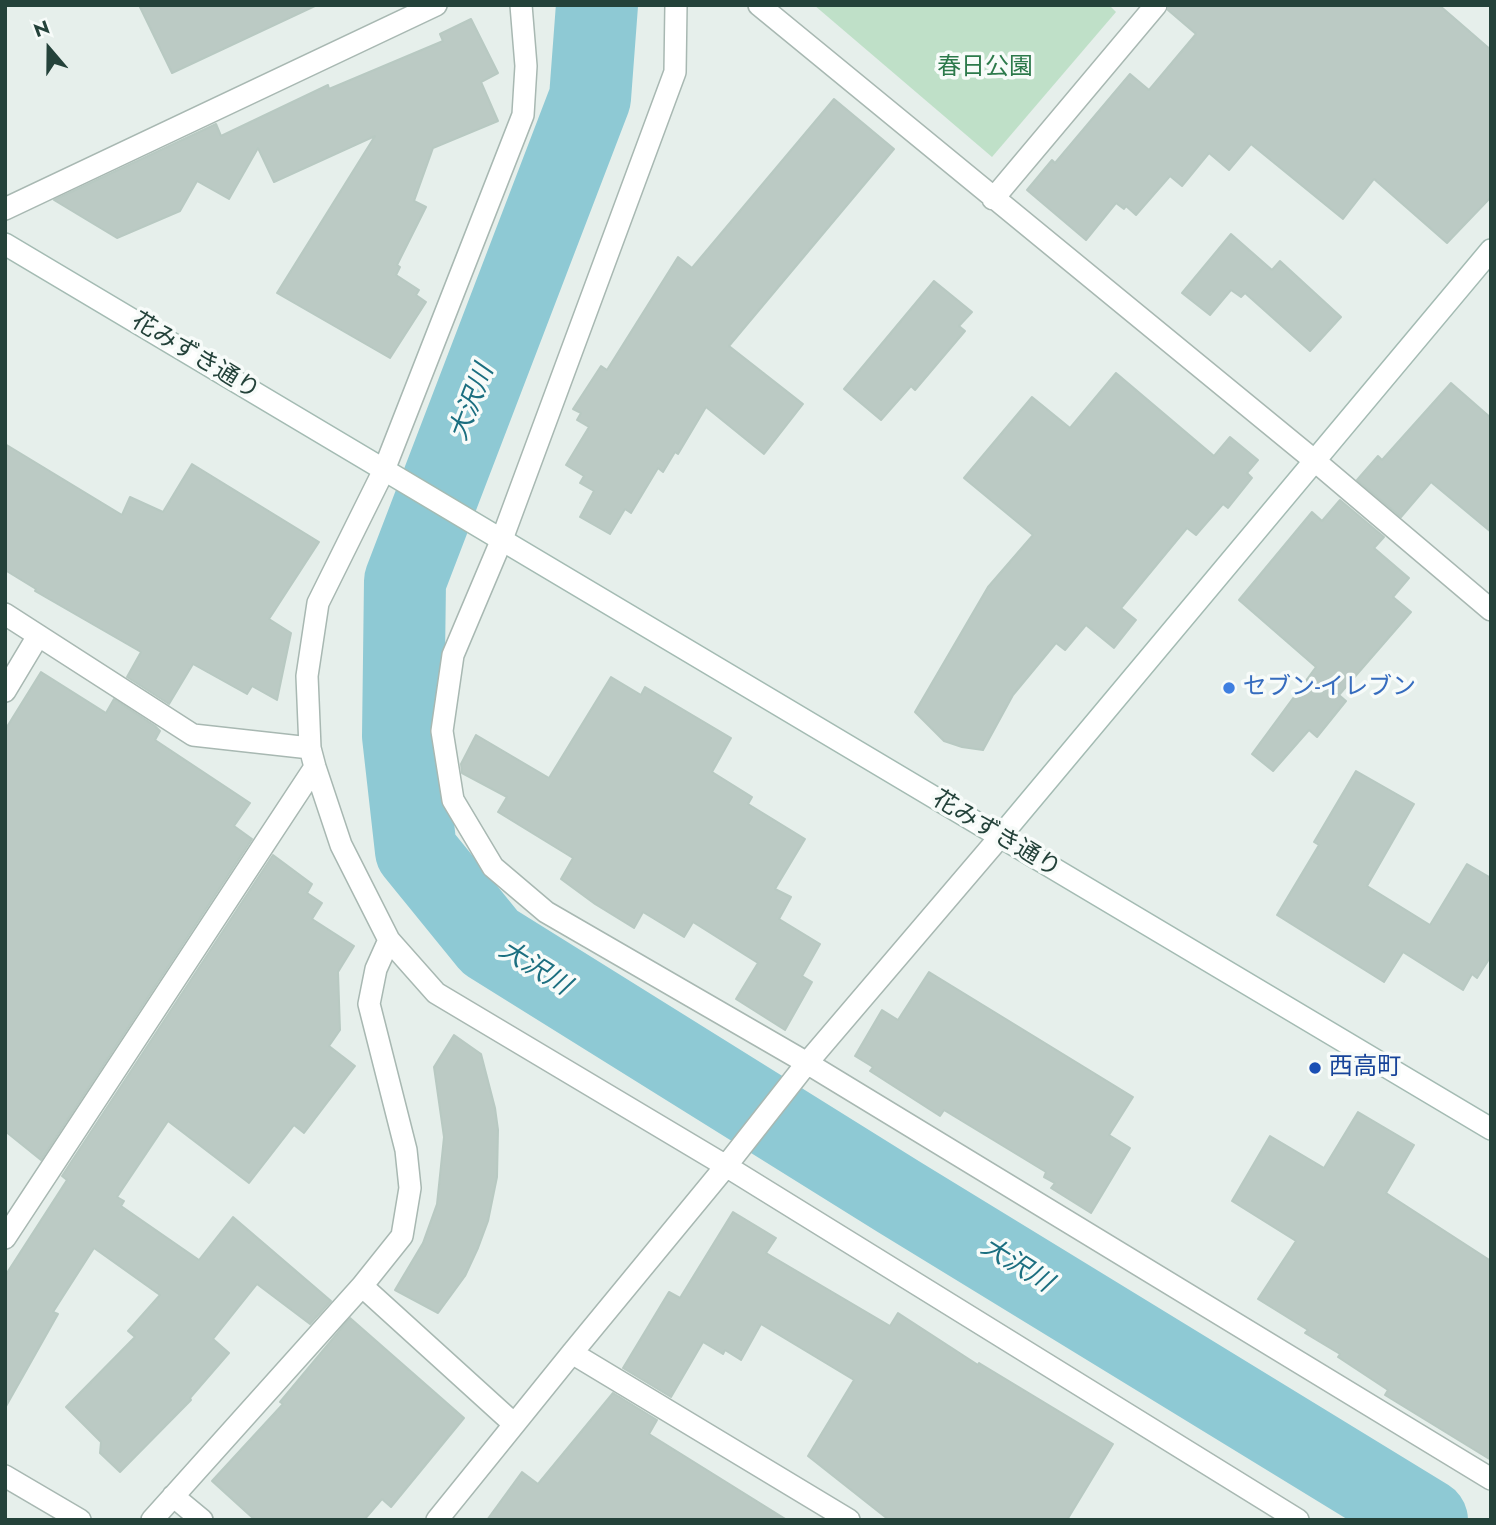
<!DOCTYPE html>
<meta charset="utf-8">
<style>
body{margin:0}
#map{position:relative;width:1496px;height:1525px;overflow:hidden;background:#e6efeb;font-family:Jost,sans-serif}
canvas{display:block}
.frame{position:absolute;inset:0;border:7px solid #24423a;pointer-events:none}
.north{position:absolute;left:14px;top:14px;width:70px;height:70px;-webkit-text-stroke:5px #f7fbf9;paint-order:stroke;rotate:340deg;font-size:19px;font-weight:700;line-height:28px;text-align:center;color:#24423a}
.north::after{content:'';display:block;margin:auto;width:24px;height:32px;background:#24423a;clip-path:polygon(50% 0,100% 100%,50% 72%,0 100%)}
</style>
<div id="map">
<canvas width="1496" height="1525"></canvas>
<div class="frame"></div>
<div class="north">N</div>
</div>
<script>
const ctx = document.querySelector('canvas').getContext('2d');
ctx.lineJoin = 'round';
function fill(path, color) { ctx.fillStyle = color; ctx.fill(path, 'evenodd'); }
function trace(path, color, width, dash) { ctx.strokeStyle = color; ctx.lineWidth = width; ctx.lineCap = dash ? 'butt' : 'round'; ctx.setLineDash(dash || []); ctx.stroke(path); }
function write(font, color, halo, rows, align = 'center') {
  ctx.font = font + ' Jost,"Noto Sans JP",sans-serif'; ctx.lineWidth = 7; ctx.setLineDash([]); ctx.textBaseline = 'middle'; ctx.strokeStyle = halo; ctx.fillStyle = color; for (const [text, x, y, turn = 0] of rows) {
    ctx.save(); ctx.translate(x, y); ctx.rotate((+turn || 0) * Math.PI / 180); ctx.textAlign = isNaN(turn) ? turn : align; if (halo) ctx.strokeText(text, 0, 0); ctx.fillText(text, 0, 0); ctx.restore();
  }
}
fill(new Path2D(`
 M814,5H1109L1116,12L992,157Z`), '#bfe0c8');
trace(new Path2D(`
 M597,5L590,98L405,581L403,736L416,851L490,942L899,1197L1427,1520`), '#8ec9d4', 82);
const building = new Path2D(`
 M139,5H317L172,73Z
 M1169,5H1439L1491,50V197L1447,243L1374,179L1343,219L1251,144L1229,170L1209,153L1182,186L1170,176L1136,215L1126,206L1124,209L1116,203L1086,240L1027,190L1052,160L1055,163L1130,74L1149,90L1196,34L1168,10Z
 M471,19L498,73L481,82L498,121L433,148L414,201L426,207L397,265L400,267L396,275L419,290L416,295L426,302L390,358L277,293L375,136L274,182L258,148L229,199L197,181L180,211L117,238L54,200L216,124L221,136L328,85L329,89L443,41L440,34Z
 M834,99L894,149L729,346L803,404L764,454L706,407L678,454L675,452L663,472L658,468L631,513L625,509L610,534L580,517L594,491L580,483L584,476L566,465L589,427L577,420L581,413L573,409L601,366L607,370L678,257L692,268Z
 M1231,234L1272,270L1280,261L1341,317L1310,351L1245,293L1241,297L1231,290L1210,315L1182,293Z
 M934,281L972,312L959,326L965,331L915,390L911,386L881,420L844,389Z
 M1116,373L1214,456L1230,437L1258,460L1247,473L1252,478L1228,508L1223,504L1196,535L1187,528L1121,608L1136,620L1114,648L1086,625L1065,650L1056,643L1013,695L983,750L962,747L944,741L915,712L988,587L1033,535L964,478L1032,397L1070,428Z
 M1451,383L1491,418V532L1431,482L1401,517L1357,480L1378,456L1382,460Z
 M5,444L122,515L130,497L163,512L192,464L319,542L269,619L291,633L277,700L252,686L247,694L193,664L169,704L127,677L141,652L35,591L36,589L5,570Z
 M1340,500L1384,537L1374,548L1409,578L1393,597L1411,612L1339,695L1346,701L1317,737L1309,730L1273,771L1252,754L1316,667L1239,600L1312,512L1322,521Z
 M41,672L106,713L114,699L155,726L160,731L155,740L250,803L234,826L252,839L41,1160L5,1131V730Z
 M611,677L641,695L645,687L731,738L712,772L752,797L748,804L805,839L775,889L791,897L779,919L820,944L802,976L812,982L785,1030L736,999L758,963L693,922L684,937L643,912L634,928L595,904L561,879L573,858L498,812L507,797L462,773L461,764L476,735L549,778Z
 M1356,771L1414,804L1367,886L1430,925L1467,864L1491,878V956L1477,978L1472,974L1463,990L1403,952L1384,982L1277,915L1319,845L1314,842Z
 M273,855L312,884L307,893L322,903L312,919L354,946L338,972L340,1030L329,1046L355,1066L304,1133L294,1125L249,1183L168,1121L117,1197L124,1201L121,1206L199,1260L233,1217L331,1301L310,1324L257,1284L213,1339L229,1353L190,1398L191,1400L120,1472L100,1453L101,1442L66,1407L135,1337L128,1331L160,1295L94,1248L53,1312L58,1314L5,1408V1276L67,1180L62,1176Z
 M929,972L1133,1097L1109,1135L1130,1148L1091,1213L1051,1188L1055,1183L1044,1177L1046,1172L944,1110L940,1116L870,1071L873,1067L855,1056L882,1010L898,1020Z
 M454,1035L481,1054L495,1108L498,1130L497,1177L488,1221L478,1248L465,1276L438,1313L395,1290L423,1243L437,1204L444,1137L434,1067Z
 M1358,1112L1414,1145L1386,1193L1491,1261V1460L1385,1395L1388,1390L1338,1357L1340,1354L1305,1333L1308,1330L1258,1299L1296,1241L1232,1201L1270,1136L1324,1168Z
 M733,1212L776,1238L766,1253L890,1326L898,1313L978,1365L979,1363L1113,1444L1067,1520H889L808,1456L854,1380L761,1324L741,1360L725,1350L723,1354L703,1342L671,1397L623,1368L669,1292L680,1298Z
 M350,1318L464,1418L391,1507L382,1499L364,1520H255L212,1481L283,1404L280,1402Z
 M613,1393L657,1420L649,1434L787,1520H487L522,1472L538,1484Z`);
fill(building, '#bbcac4');
trace(building, '#b8c9c2', 2);
const street = new Path2D(`
 M521,5L526,66L523,115L384,470L318,603L307,676L310,748L315,767L341,845L389,940L436,993L726,1166L1298,1520
 M676,5L675,72L502,539L453,655L442,731L453,800L493,867L546,912L807,1063L1491,1479
 M759,5L1315,461L1491,610
 M993,199L1156,5
 M5,209L436,5
 M5,614L193,735L310,748
 M5,691L38,636
 M5,1238L315,767
 M362,1286L514,1424
 M572,1353L849,1520
 M5,1476L80,1520
 M173,1496L202,1520
 M152,1520L362,1286L402,1236L410,1188L406,1150L369,1004L376,969L389,940
 M437,1520L572,1353L726,1166L807,1063L999,838`);
const secondary = new Path2D(`
 M5,244L1491,1129
 M999,838L1491,250`);
trace(street, '#a8b8b2', 24);
trace(secondary, '#a4bbb3', 24);
trace(street, '#fff', 21);
trace(secondary, '#fff', 21);
for (const [x, y, r, color] of [
 [1229,688,7,"#3f7fe0"],
 [1315,1068,7,"#1a4fb4"]
]) { const dot = new Path2D(); dot.arc(x, y, r, 0, 2 * Math.PI); ctx.fillStyle = color; ctx.fill(dot); trace(dot, '#f7fbf9', 2.5); }
write('24px', '#2d7a4b', '#f7fbf9', [
 ["春日公園",985,68]
]);
write('24px', '#24423a', '#f7fbf9', [
 ["花みずき通り",195,357,31],
 ["花みずき通り",996,835,31]
]);
write('24px', '#366cbe', '#f7fbf9', [
 ["セブン-イレブン",1243,688]
], 'left');
write('24px', '#164399', '#f7fbf9', [
 ["西高町",1329,1068]
], 'left');
write('italic 26px', '#1c6f80', '#f7fbf9', [
 ["大沢川",473,403,-69],
 ["大沢川",534,969,32],
 ["大沢川",1016,1266,32]
]);
</script>
